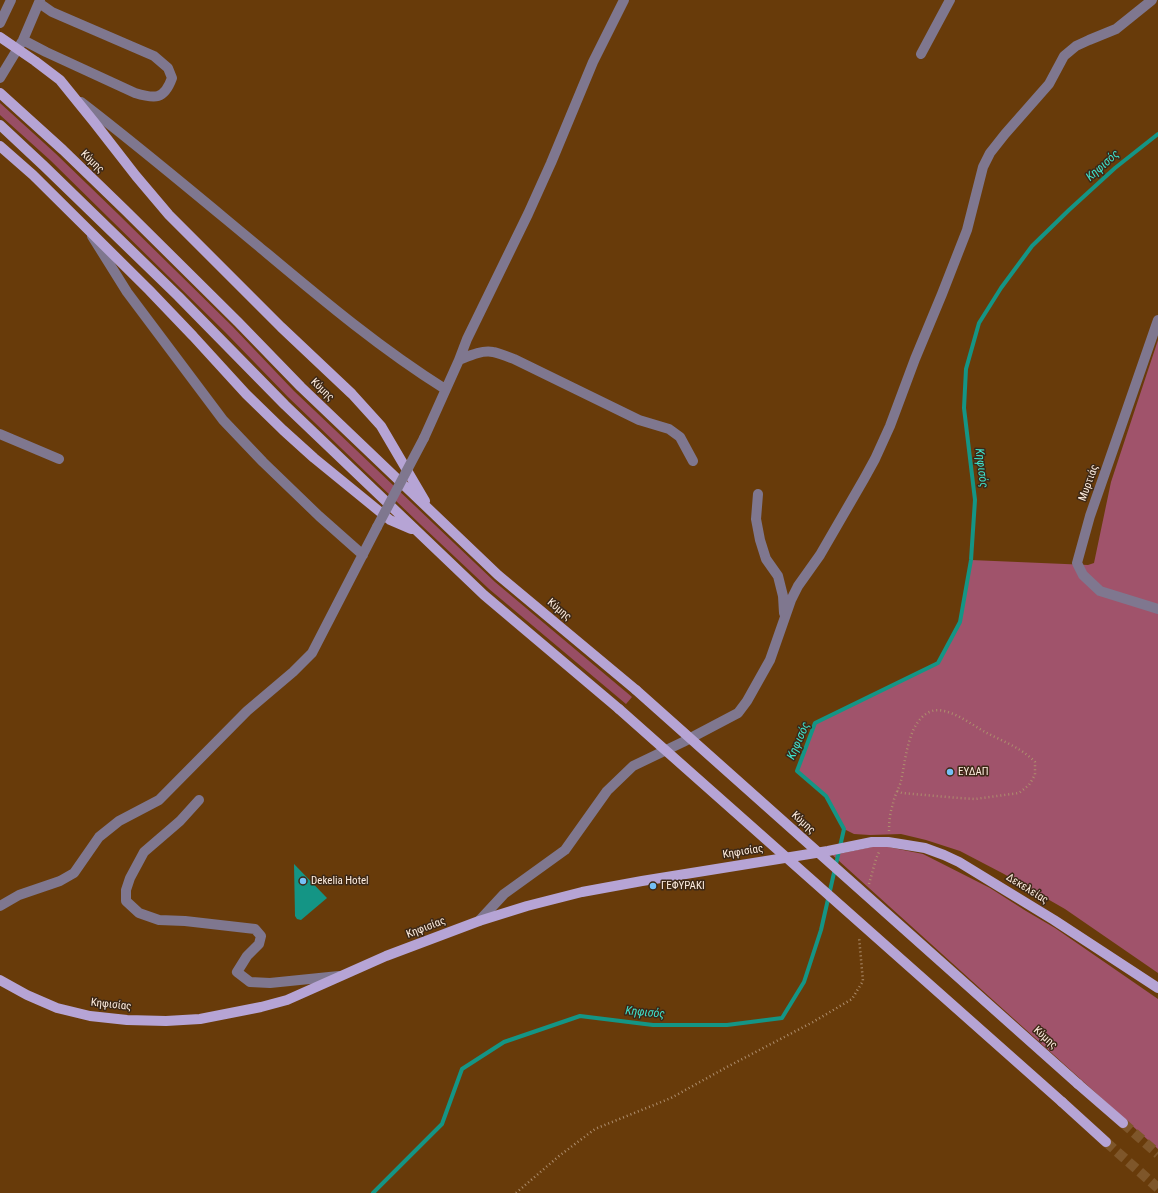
<!DOCTYPE html>
<meta charset="utf-8">
<style>
body{margin:0}
canvas{display:block;background:#683b0a}
</style>
<canvas width="1158" height="1193"></canvas>
<script>
const ctx = document.querySelector('canvas').getContext('2d');
ctx.lineJoin = 'round';
function fill(path, color) { ctx.fillStyle = color; ctx.fill(path, 'evenodd'); }
function trace(path, color, width, dash) { ctx.strokeStyle = color; ctx.lineWidth = width; ctx.lineCap = dash ? 'butt' : 'round'; ctx.setLineDash(dash || []); ctx.stroke(path); }
function write(font, color, halo, rows, align = 'center') {
  ctx.font = font + ' "Roboto Condensed",sans-serif'; ctx.lineWidth = 3; ctx.setLineDash([]); ctx.textBaseline = 'middle'; ctx.strokeStyle = halo; ctx.fillStyle = color; for (const [text, x, y, turn = 0] of rows) {
    ctx.save(); ctx.translate(x, y); ctx.rotate((+turn || 0) * Math.PI / 180); ctx.textAlign = isNaN(turn) ? turn : align; if (halo) ctx.strokeText(text, 0, 0); ctx.fillText(text, 0, 0); ctx.restore();
  }
}
fill(new Path2D(`
 M0,103L55,153L117,213L232,326L294,391L495,582L632,697L626,704L489,589L421,525L288,397L225,332L111,220L50,160L0,115Z`), '#984e65');
fill(new Path2D(`
 M1158,340V973L1065,909L1004,874L960,851L926,840L901,834L870,835L854,834L844,829L826,796L797,771L815,723L938,663L960,622L971,560L1088,565L1094,563L1111,482Z
 M872,847H888L923,854L990,888L1026,911L1055,928L1158,999V1149L828,851L834,855Z`), '#a0536b');
fill(new Path2D(`
 M294,864L327,898L301,920L297,919L295,916Z`), '#149585');
trace(new Path2D(`
 M373,1193L442,1124L462,1069L504,1042L580,1016L653,1025H727L782,1018L804,982L821,930L844,829L826,796L797,771L815,723L938,663L960,622L971,560L975,500L964,408L966,369L979,323L1001,288L1032,246L1069,210L1115,168L1158,134`), '#149585', 4);
trace(new Path2D(`
 M1123,1123L1158,1154
 M1106,1142L1158,1188`), '#7e562a', 10, [10, 5]);
trace(new Path2D(`
 M889,831C889,822 890,812 893,804C894,796 899,789 901,781C906,759 908,719 932,711C948,706 972,725 985,732C1002,741 1022,748 1035,762V775L1029,785L1019,793L975,799L959,798L902,793L897,791
 M869,884L876,859L879,852
 M516,1193L559,1156L595,1129L671,1098L727,1067L813,1022L852,999L863,981L859,937`), '#ae8e6e', 2.5, [1, 3]);
trace(new Path2D(`
 M0,23L11,0
 M23,40L46,52L135,93C155,99 164,100 172,78L168,68L154,56L52,12L39,3
 M921,54L950,0
 M0,78L23,40L40,0
 M81,102C141,148 199,197 257,245C318,296 378,347 445,389
 M92,236L127,292L223,420L263,462L319,516L363,555
 M1158,320L1090,516L1077,563L1083,575L1100,591L1158,609
 M459,360C469,356 481,350 493,352C500,353 507,357 514,359L639,420L669,429L680,437L693,461
 M0,434L59,459
 M424,438L459,360L467,339L528,214L551,163L593,62L624,0
 M758,494L756,519L760,540L766,559L778,576L783,596L784,613
 M199,800L180,821L144,852L130,878L126,890V901L139,913L159,920L185,921L255,929L261,936L259,944L247,956L237,972L250,982L270,983L339,976
 M0,906L19,895L60,881L74,873L99,837L119,821L159,800L247,711L293,672L312,653L377,527
 M479,921L504,894L565,850L607,791L633,766L683,742L738,713L747,701L770,660L791,600L798,586L820,555L864,479L875,459L890,426L915,359L942,294L967,230L983,167L990,153L1005,134L1049,84L1064,56L1076,46L1089,40L1116,29L1152,0`), '#7f778f', 10);
trace(new Path2D(`
 M0,37L35,61L60,80L94,122L136,176L169,215L281,327L352,394L381,426L425,501
 M0,93L63,150L125,210L238,322L301,387L433,513L498,575L636,690
 M0,125L44,166L178,296L285,405L484,595L619,709
 M0,146L33,175L149,290L193,336L246,394L283,430L314,458L390,520L411,529
 M0,980L27,995L57,1008L90,1016L127,1020L166,1021L200,1019L261,1007L287,1000L386,956L479,921L527,906L582,892L642,881L828,851L872,842H888L925,848L944,855L959,862L1054,920L1158,988
 M1078,1084L1123,1123
 M1062,1102L1106,1142`), '#b6a4d5', 10);
trace(new Path2D(`
 M377,527L424,438`), '#7f778f', 10);
trace(new Path2D(`
 M636,690L1078,1084
 M619,709L1062,1102`), '#b6a4d5', 10);
for (const [x, y, r, color] of [
 [950,772,4,"#75c0f6"],
 [303,881,4,"#75c0f6"],
 [653,886,4,"#75c0f6"]
]) { const dot = new Path2D(); dot.arc(x, y, r, 0, 2 * Math.PI); ctx.fillStyle = color; ctx.fill(dot); trace(dot, '#3d2816', 1.5); }
write('11px', '#fdecde', '#3d2816', [
 ["Κύμης",92,162,44],
 ["Κύμης",322,390,44],
 ["Μυρτιάς",1089,483,-70],
 ["Κύμης",559,610,40],
 ["Κύμης",803,823,42],
 ["Κηφισίας",743,852,-9],
 ["Δεκελείας",1027,889,32],
 ["Κηφισίας",426,928,-21],
 ["Κηφισίας",111,1005,6],
 ["Κύμης",1045,1038,42]
]);
write('11px', '#fdecde', '#3d2816', [
 ["ΕΥΔΑΠ",958,772],
 ["Dekelia Hotel",311,881],
 ["ΓΕΦΥΡΑΚΙ",661,886]
], 'left');
write('italic 12px', '#3fe2cc', '#3d2816', [
 ["Κηφισός",1103,166,-42],
 ["Κηφισός",981,468,83],
 ["Κηφισός",799,741,-66],
 ["Κηφισός",645,1013,5]
]);
</script>
